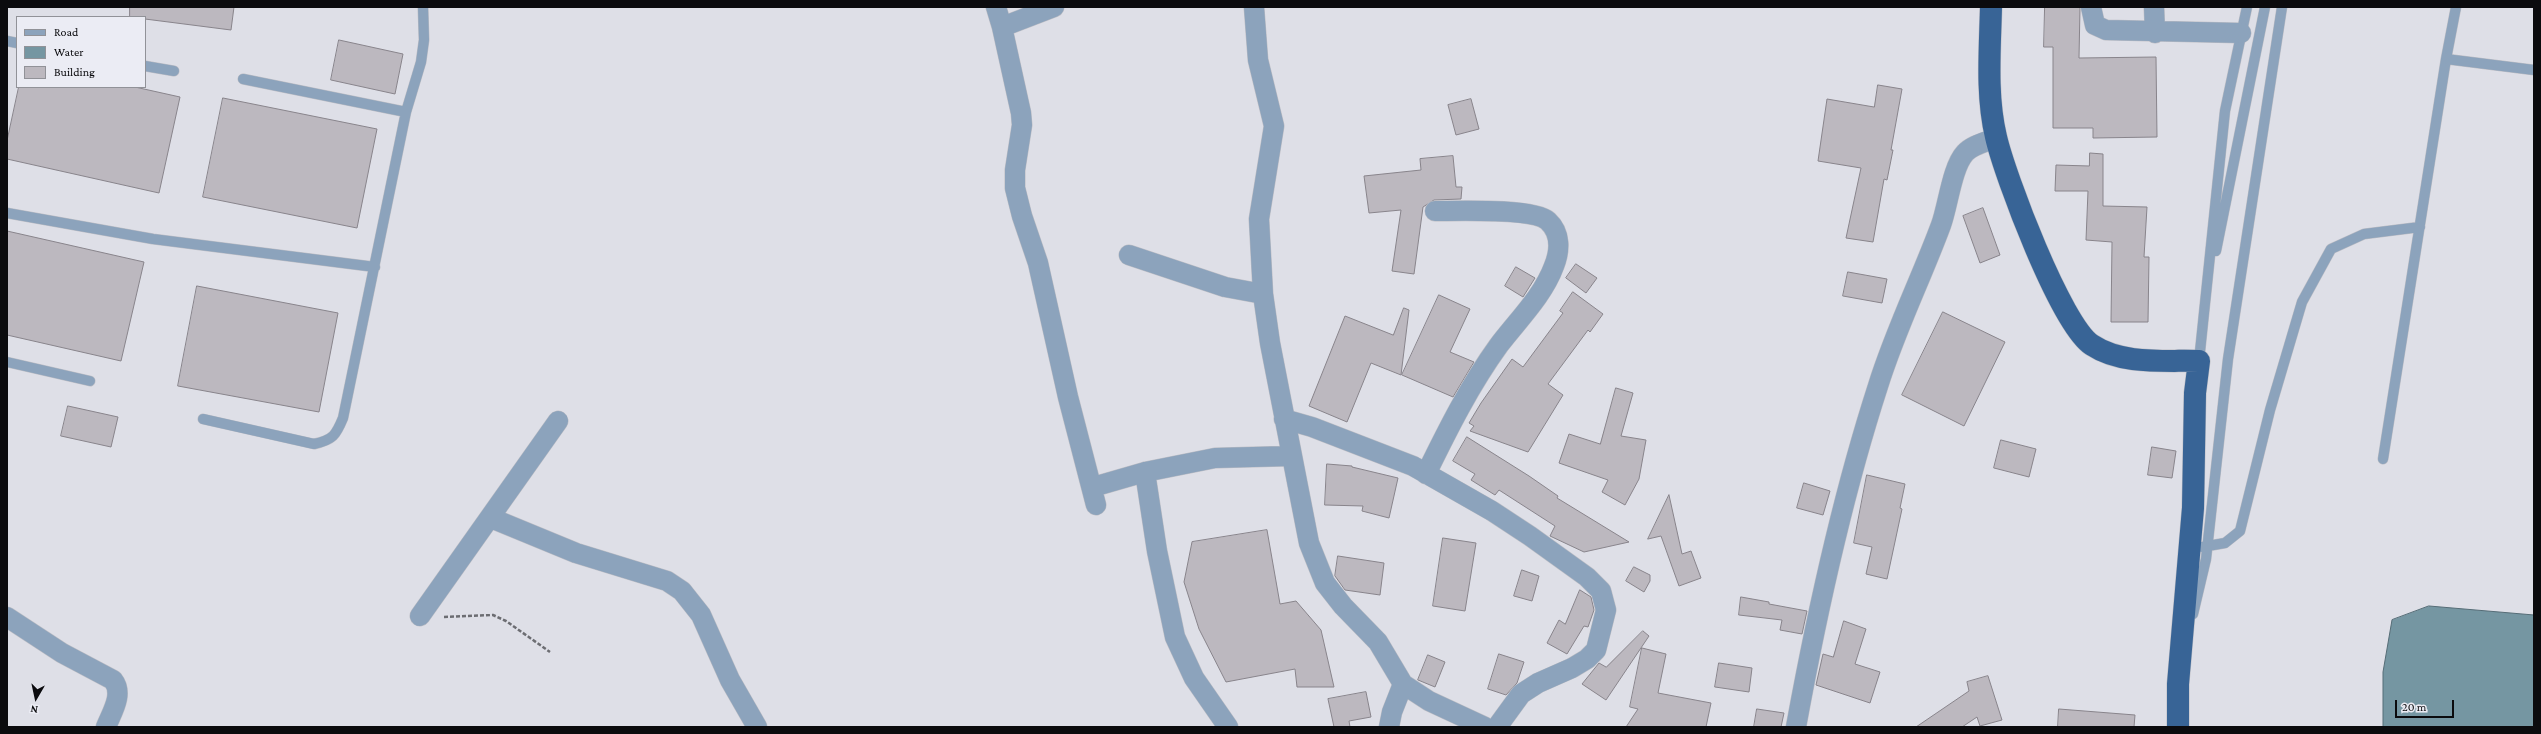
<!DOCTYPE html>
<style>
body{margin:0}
#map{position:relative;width:2541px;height:734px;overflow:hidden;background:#dedfe7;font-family:"Crimson Pro",serif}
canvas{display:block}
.frame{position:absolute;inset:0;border:8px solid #0b0b0e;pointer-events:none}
.legend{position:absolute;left:16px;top:16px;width:130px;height:72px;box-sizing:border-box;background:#ebecf4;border:1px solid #919298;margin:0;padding:5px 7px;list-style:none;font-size:12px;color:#0b0b0e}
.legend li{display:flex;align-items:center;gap:8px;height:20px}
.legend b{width:20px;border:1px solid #919298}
.north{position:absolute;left:16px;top:678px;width:40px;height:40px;-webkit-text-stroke:3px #ebecf4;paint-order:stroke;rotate:189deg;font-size:11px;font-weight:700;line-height:16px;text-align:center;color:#0b0b0e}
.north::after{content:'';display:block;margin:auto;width:14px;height:18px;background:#0b0b0e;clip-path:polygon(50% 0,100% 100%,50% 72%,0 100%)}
.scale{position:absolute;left:2395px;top:700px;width:59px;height:18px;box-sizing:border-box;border:2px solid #0b0b0e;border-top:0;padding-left:5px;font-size:12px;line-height:14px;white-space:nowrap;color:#0b0b0e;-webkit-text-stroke:3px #ebecf4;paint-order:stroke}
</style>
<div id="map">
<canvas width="2541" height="734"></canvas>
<div class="frame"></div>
<ul class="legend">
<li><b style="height:5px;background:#8ca3bc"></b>Road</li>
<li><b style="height:11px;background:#7596a2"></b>Water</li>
<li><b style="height:11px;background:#bcb8bf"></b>Building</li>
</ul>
<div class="north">N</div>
<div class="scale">20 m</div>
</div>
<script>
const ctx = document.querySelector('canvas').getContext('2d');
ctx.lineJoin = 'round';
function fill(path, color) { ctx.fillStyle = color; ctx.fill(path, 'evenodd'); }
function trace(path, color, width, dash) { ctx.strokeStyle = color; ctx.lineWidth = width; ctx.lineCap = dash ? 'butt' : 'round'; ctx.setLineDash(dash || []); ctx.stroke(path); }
const water = new Path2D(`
 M2429,606L2534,615V727H2383V672L2392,620Z`);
fill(water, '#7596a2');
trace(water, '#556c76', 1);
const building = new Path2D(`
 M130,7H234L231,30L145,19V17H130Z
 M2045,7H2080L2079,58L2156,57L2157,137L2093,138V128H2053V47H2044Z
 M339,40L403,54L395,94L331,80Z
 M1878,85L1902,89L1891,150H1893L1887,180L1884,179L1873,242L1846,238L1861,168L1818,161L1827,99L1874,107Z
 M19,87H135L180,97L159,193L7,159V141Z
 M223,98L377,129L357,228L203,197Z
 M1471,99L1479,129L1456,135L1448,105Z
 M2090,153L2103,154V206L2147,207L2144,257H2149L2148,322H2111L2112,242L2086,240L2088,191H2055L2056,165L2089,166Z
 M1453,156L1456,187H1462L1461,199L1434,200L1423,207L1414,274L1392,271L1401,210L1369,213L1364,176L1421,170L1420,159Z
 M1983,208L2000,255L1980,263L1963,216Z
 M7,231L144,262L121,361L7,335Z
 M1576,264L1597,278L1586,293L1566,278Z
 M1516,267L1535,278L1523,297L1505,286Z
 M1848,272L1887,279L1882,303L1843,296Z
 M197,286L338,313L319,412L178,386Z
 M1573,292L1603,314L1590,332L1588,330L1548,384L1563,395L1528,452L1470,431L1474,426L1469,423L1481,403L1512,359L1523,367L1563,313L1560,311Z
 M1439,295L1470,309L1450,352L1474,362L1453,397L1402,375Z
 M1404,308L1409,310L1401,375L1371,363L1347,422L1309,406L1345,316L1393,335Z
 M1943,312L2005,342L1964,426L1902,395Z
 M1616,388L1633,393L1621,436L1646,440L1639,479L1625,505L1602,492L1608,480L1559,463L1569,434L1600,444Z
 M68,406L118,417L111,447L61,436Z
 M1467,437L1529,476L1558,496L1557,498L1629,542L1584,552L1550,536L1555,526L1499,490L1495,495L1471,480L1475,474L1453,461Z
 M2001,440L2036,449L2029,477L1994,468Z
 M2152,447L2176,451L2172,478L2148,475Z
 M1327,464L1352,466V467L1398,478L1389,518L1362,511L1363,506L1325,505Z
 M1867,475L1905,484L1900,508L1902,509L1887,579L1866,574L1872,547L1854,543Z
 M1804,483L1830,491L1823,515L1797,508Z
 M1669,495L1682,554L1691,551L1701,578L1679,586L1661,536L1648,539Z
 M1267,530L1280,604L1296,601L1321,630L1334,687H1297L1295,669L1226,682L1199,629L1184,582L1192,542Z
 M1443,538L1476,543L1465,611L1433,606Z
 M1338,556L1384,563L1380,595L1345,590L1335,576Z
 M1634,567L1650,575V581L1644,592L1626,581Z
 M1522,570L1539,576L1532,601L1514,596Z
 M1580,590L1591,597L1594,610L1588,627L1584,626L1567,654L1547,643L1559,620L1565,624Z
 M1741,597L1769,602V604L1807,611L1802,634L1780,630L1782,620L1739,615Z
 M1844,621L1866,629L1855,664L1880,672L1870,703L1816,685L1823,654L1833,657Z
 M1643,631L1649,636L1606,700L1582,684L1599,663L1606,667Z
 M1642,648L1666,654L1658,693L1711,703L1706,727H1626L1638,709L1630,707Z
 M1499,654L1524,662L1517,683L1506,695L1488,689Z
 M1428,655L1445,662L1435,687L1418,680Z
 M1719,663L1752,668L1749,692L1715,687Z
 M1988,676L2002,720L1980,726L1977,717L1962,727H1916L1969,691L1967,682Z
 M1366,692L1371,717L1349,721L1350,727H1334L1328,699Z
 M1757,709L1784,713L1781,727H1754Z
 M2059,709L2135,715L2134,727H2058Z`);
fill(building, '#bcb8bf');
trace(building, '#88848b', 1);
const service = new Path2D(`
 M7,41L17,43
 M2446,59L2534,70
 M145,66L174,71
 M243,79L406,112
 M7,213L153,239L375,267
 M2216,251L2265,7
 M2199,361L2225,111L2247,7
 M7,362L90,381
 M203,419L314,444C333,440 336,435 343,418L406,112L421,62L424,40L423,7
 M2383,459L2446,59L2456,7
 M2202,547L2225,543L2240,531L2270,410L2302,302L2331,249L2364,234L2420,227
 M2193,614L2206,559L2228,359L2282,7`);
const minor = new Path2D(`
 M996,7L1002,27
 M1054,7L1002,27L1021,113L1022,125L1015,170V188L1022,216L1038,263L1068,397L1096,505
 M1254,7L1258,60L1274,126L1259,219L1263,294L1270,343L1309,543L1325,583L1343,606L1378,642L1403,684L1429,701L1485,727
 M2091,7L2095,25L2106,30L2241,33
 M2154,7L2155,33
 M1129,255L1225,287L1263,294
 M1284,419L1312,427L1413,466L1492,511L1530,536L1587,577L1601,591L1606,610L1596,650L1587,659L1572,668L1538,683L1521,694L1497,727
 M1145,472L1157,551L1175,637L1194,678L1228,727
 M1426,474C1448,429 1470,385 1499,345C1518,320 1543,296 1554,266C1560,251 1561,233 1548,221C1534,208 1457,211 1435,211
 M1093,487L1145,472L1215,458L1291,456
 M491,518L576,553L667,581L682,591L701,615L730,680L757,727
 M420,616L558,421
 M7,617L62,653L113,680C124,694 112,712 106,727
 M1389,727L1392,712L1403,684
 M1796,727C1817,612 1842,497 1878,386C1895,331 1921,279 1941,225C1948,206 1952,167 1965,153C1972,145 1986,142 1996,138`);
const trunk = new Path2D(`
 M1991,7C1990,50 1986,95 1996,137C2005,176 2061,325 2092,345C2122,365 2165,360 2199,361L2195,393L2193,508L2178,684V727`);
trace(service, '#bcbdc4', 11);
trace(minor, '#bcbdc4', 21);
trace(trunk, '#bcbdc4', 23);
trace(new Path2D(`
 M444,617L493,615L506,621L550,652`), '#6c6d72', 2.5, [4, 2]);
trace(service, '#8ca3bc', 10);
trace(minor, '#8ca3bc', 20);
trace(trunk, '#386496', 22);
</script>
